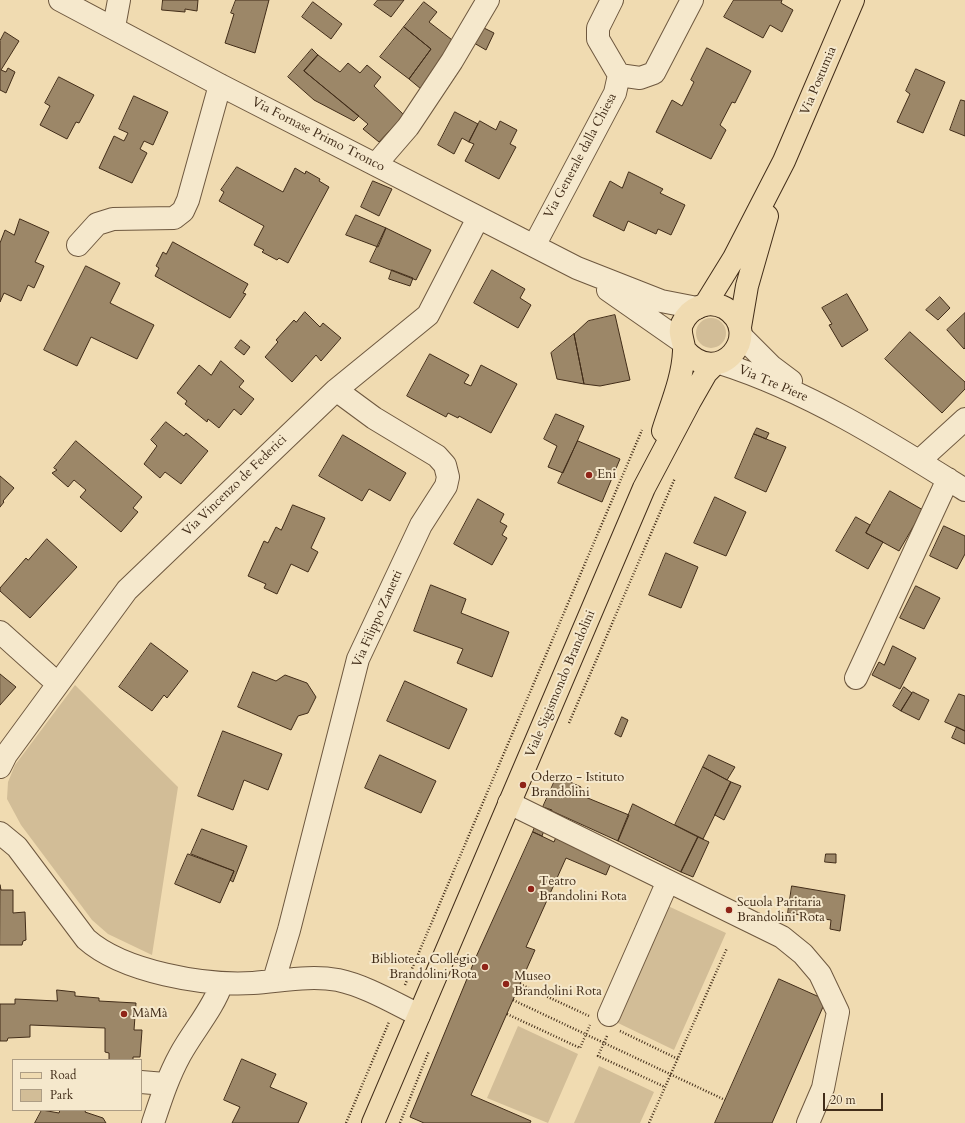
<!DOCTYPE html>
<meta charset="utf-8">
<style>
body{margin:0}
#map{position:relative;width:965px;height:1123px;overflow:hidden;background:#f0dbb1;font-family:Cardo,serif}
canvas{display:block}
.legend{position:absolute;left:12px;top:1059px;width:130px;height:52px;box-sizing:border-box;background:#f5e8cc;border:1px solid #ad9d84;margin:0;padding:5px 7px;list-style:none;font-size:12px;color:#422d19}
.legend li{display:flex;align-items:center;gap:8px;height:20px}
.legend b{width:20px;border:1px solid #ad9d84}
.scale{position:absolute;left:823px;top:1093px;width:60px;height:18px;box-sizing:border-box;border:2px solid #422d19;border-top:0;padding-left:5px;font-size:12px;line-height:14px;white-space:nowrap;color:#422d19;-webkit-text-stroke:3px #f5e8cc;paint-order:stroke}
</style>
<div id="map">
<canvas width="965" height="1123"></canvas>
<ul class="legend">
<li><b style="height:5px;background:#f0dbb1"></b>Road</li>
<li><b style="height:11px;background:#d2bd97"></b>Park</li>
</ul>
<div class="scale">20 m</div>
</div>
<script>
const ctx = document.querySelector('canvas').getContext('2d');
ctx.lineJoin = 'round';
function fill(path, color) { ctx.fillStyle = color; ctx.fill(path, 'evenodd'); }
function trace(path, color, width, dash) { ctx.strokeStyle = color; ctx.lineWidth = width; ctx.lineCap = dash ? 'butt' : 'round'; ctx.setLineDash(dash || []); ctx.stroke(path); }
function write(font, color, halo, rows, align = 'center') {
  ctx.font = font + ' Cardo,serif'; ctx.lineWidth = 4; ctx.setLineDash([]); ctx.textBaseline = 'middle'; ctx.strokeStyle = halo; ctx.fillStyle = color; for (const [text, x, y, turn = 0] of rows) {
    ctx.save(); ctx.translate(x, y); ctx.rotate((+turn || 0) * Math.PI / 180); ctx.textAlign = isNaN(turn) ? turn : align; if (halo) ctx.strokeText(text, 0, 0); ctx.fillText(text, 0, 0); ctx.restore();
  }
}
fill(new Path2D(`
 M696 333a15 15 0 1 1 30 0a15 15 0 1 1-30 0Z
 M75,685L178,787L152,955L108,934L92,920L21,825L7,799L8,782L15,765Z
 M668,906L726,933L674,1050L618,1023Z
 M518,1026L578,1054L548,1123L487,1098Z
 M599,1066L654,1092L640,1123H574Z`), '#d2bd97');
const building = new Path2D(`
 M163,0H198L197,11L185,9V12L162,10Z
 M236,0H269L255,53L225,43L234,14L231,13Z
 M378,0H404L391,17L374,5Z
 M734,0H782L781,3L793,10L782,32L770,25L763,38L724,17Z
 M313,2L342,24L331,39L302,17Z
 M424,2L437,12L429,22L456,43L421,89L409,79L431,49L404,27Z
 M404,27L431,49L409,79L380,57Z
 M482,27L494,33L486,50L474,43Z
 M5,32L19,41L1,70L6,72L8,68L15,72L6,93L0,90V41Z
 M707,48L751,71L735,103L732,102L720,125L726,130L711,159L656,132L672,100L682,106L694,82L691,80Z
 M312,49L318,55L304,71L359,116L354,121L314,100L288,77Z
 M318,55L340,72L348,63L360,73L367,65L381,77L374,86L404,115L379,142L363,129L368,124L304,71Z
 M916,69L945,82L923,133L897,122L910,94L906,91Z
 M59,77L94,95L79,123L76,122L67,139L40,125L50,106L45,103Z
 M134,96L168,112L153,145L144,141L140,149L147,153L132,183L99,168L114,136L124,141L128,133L119,129Z
 M961,100L965,101V136L950,130Z
 M455,112L478,124L469,142L462,138L454,154L438,145Z
 M480,121L496,130L500,121L517,130L510,144L516,147L499,179L465,161L474,144L469,142Z
 M237,167L283,192L295,168L305,174L306,171L320,179L319,181L329,187L288,263L279,258L277,260L262,252L264,250L254,245L264,226L219,201L224,192L221,190Z
 M629,172L663,189L660,193L685,205L671,235L658,229L656,234L628,221L624,231L593,216L610,181L622,188Z
 M373,181L392,189L379,216L361,207Z
 M356,215L386,228L378,247L346,235Z
 M20,219L49,232L35,262L44,266L34,288L28,285L21,301L4,293L0,302V243L5,230L14,235Z
 M386,228L431,250L416,280L370,262Z
 M173,242L248,284L243,293L246,294L230,318L155,276L159,268L156,266L163,252L166,254Z
 M86,266L120,283L110,303L154,325L137,359L91,337L77,366L44,350Z
 M392,270L413,278L410,286L389,279Z
 M492,270L525,289L520,298L531,305L518,328L474,303Z
 M847,294L868,330L842,347L829,325L832,324L822,308Z
 M940,297L950,308L938,320L926,310Z
 M305,312L320,327L323,323L341,338L321,361L316,355L292,382L265,357L278,342L276,340L294,320L296,322Z
 M965,313V348L964,349L947,330Z
 M615,315L630,380L600,386L584,384L574,334L588,321Z
 M910,332L965,382V389L942,413L885,359Z
 M574,334L584,384L557,379L551,353Z
 M241,340L250,347L244,355L235,348Z
 M430,354L469,375L464,383L471,386L481,365L517,384L491,433L459,416L458,418L448,413L446,417L407,396Z
 M221,361L244,381L239,387L254,399L241,415L234,409L219,428L208,419L207,422L185,404L187,401L177,393L199,365L211,375Z
 M556,414L584,426L563,473L548,467L557,446L544,439Z
 M166,422L184,436L186,433L208,451L181,484L165,472L160,478L144,464L157,446L151,440Z
 M757,428L769,433L766,439L754,434Z
 M754,434L786,447L766,492L735,478Z
 M343,435L406,473L390,501L369,489L362,501L319,476Z
 M76,441L142,497L133,508L138,512L121,532L80,497L86,490L74,480L68,487L52,473L57,470L54,468Z
 M578,441L620,459L602,502L558,483Z
 M0,476L14,488L3,501L4,502L0,507Z
 M890,491L923,510L899,551L866,533Z
 M715,497L746,512L726,556L694,543Z
 M478,499L504,514L500,522L507,526L502,535L507,538L492,565L454,544Z
 M293,505L325,518L311,548L318,552L308,572L291,564L277,594L264,588L266,584L248,576L264,541L268,543L276,527L281,530Z
 M856,517L870,525L866,533L883,542L868,569L836,551Z
 M944,526L965,536V554L957,569L930,556Z
 M47,539L77,567L30,618L0,591V588L26,558L28,560Z
 M666,553L698,567L681,608L649,595Z
 M431,585L466,599L461,613L509,632L492,677L457,663L463,649L414,631Z
 M916,586L940,598L924,629L900,618Z
 M151,643L188,671L167,698L164,695L152,711L119,687Z
 M893,646L916,658L900,689L872,675L879,662L884,665Z
 M253,672L276,681L285,675L307,683L316,697L308,713L298,716L291,730L238,707Z
 M0,674L16,687L0,705Z
 M405,681L467,709L449,749L387,721Z
 M904,687L912,693L901,711L893,706Z
 M913,692L929,700L919,720L901,711Z
 M959,694L965,696V731L945,722Z
 M622,717L628,720L621,737L615,734Z
 M957,727L965,731V744L952,738Z
 M223,731L282,754L268,790L244,780L233,810L198,796Z
 M380,755L436,781L421,813L365,788Z
 M709,755L735,767L727,780L703,767Z
 M703,767L731,782L703,839L675,825Z
 M557,776L581,787L578,794L629,815L618,841L543,807Z
 M731,782L741,786L724,820L715,815Z
 M633,804L698,837L681,872L618,841Z
 M543,807L552,810L542,836L533,832Z
 M202,829L247,846L233,882L230,880L234,871L191,854Z
 M533,832L554,842L556,837L611,863L606,875L566,858L526,947L535,950L471,1095L531,1121L530,1123H424L410,1117L476,957Z
 M698,837L709,842L693,877L681,872Z
 M188,854L234,871L220,903L175,884Z
 M826,854H836V863L825,862Z
 M0,885L1,890H13V913L25,912L26,940L23,941L22,945H0Z
 M792,886L845,895L840,931L830,929L831,920L788,913Z
 M779,979L826,1000L772,1123H715Z
 M57,990L75,992V996L99,998V1001L136,1003L134,1030H142L140,1057H133V1060H109V1053L105,1052V1028L30,1025V1037L8,1038L7,1041H0V1004H15V999L57,1001Z
 M242,1059L276,1074L270,1087L307,1103L298,1123H232L240,1107L224,1100Z
 M42,1110L59,1113L60,1110H86L85,1112L103,1118L106,1123H35Z`);
fill(building, '#9c8768');
trace(building, '#422d19', 1);
const minor = new Path2D(`
 M60,0L220,85L577,268L661,301L697,308
 M114,27L119,0
 M619,75L640,78L654,73L692,0
 M376,164L408,127L452,61L488,0
 M78,245L97,224L113,219L174,218L183,211L188,200L220,85
 M534,246L615,93L619,75L598,39V28L612,0
 M608,290L681,341
 M741,336L771,366L791,381
 M720,363C808,391 887,441 965,490
 M919,461L965,419
 M0,632L58,684
 M856,678L948,479
 M0,767L6,755L127,590L336,390L428,315L478,218
 M509,803L782,937L803,954L820,974L838,1012L823,1088L808,1123
 M0,833L17,847L86,939C123,972 205,986 253,983C282,981 310,975 338,980C366,986 394,1003 419,1015
 M274,980L289,930L358,659L421,525L446,486L448,477L445,465L437,456L374,418L336,390
 M609,1015L668,881
 M141,1082L165,1084
 M153,1123C161,1099 168,1077 180,1055C193,1031 213,1009 222,983`);
const major = new Path2D(`
 M705,305L734,258L784,161L853,0
 M740,327L747,286L767,216
 M663,431C671,405 683,378 684,351C685,342 678,334 682,324C685,317 691,310 699,307C707,303 717,304 725,308C765,333 719,391 684,349
 M373,1123L644,488L690,401L706,373L715,364`);
trace(minor, '#6e583f', 24);
trace(major, '#422d19', 24);
trace(new Path2D(`
 M569,723L675,478
 M520,984L589,1016
 M405,985L642,430
 M513,1000L725,1100
 M507,1014L580,1048L590,1025
 M620,1031L678,1059
 M607,1036L598,1056L665,1087
 M346,1123L389,1022
 M400,1123L429,1051
 M649,1123L727,948`), '#422d19', 2.5, [1, 2]);
trace(minor, '#f5e8cc', 22);
trace(major, '#f0dbb1', 22);
for (const [x, y, r, color] of [
 [589,475,4,"#8f2418"],
 [523,785,4,"#8f2418"],
 [531,889,4,"#8f2418"],
 [729,910,4,"#8f2418"],
 [485,967,4,"#8f2418"],
 [506,984,4,"#8f2418"],
 [124,1014,4,"#8f2418"]
]) { const dot = new Path2D(); dot.arc(x, y, r, 0, 2 * Math.PI); ctx.fillStyle = color; ctx.fill(dot); trace(dot, '#f5e8cc', 1.5); }
write('13px', '#422d19', '#f5e8cc', [
 ["Via Postumia",819,81,-67],
 ["Via Fornase Primo Tronco",318,135,27],
 ["Via Generale dalla Chiesa",581,156,-62],
 ["Via Tre Piere",773,384,23],
 ["Via Vincenzo de Federici",235,486,-44],
 ["Via Filippo Zanetti",378,619,-66],
 ["Viale Sigismondo Brandolini",561,684,-67]
]);
write('13px', '#422d19', '#f5e8cc', [
 ["Eni",597,475],
 ["Oderzo - Istituto",531,778],
 ["Brandolini",531,793],
 ["Teatro",539,882],
 ["Brandolini Rota",539,897],
 ["Scuola Paritaria",737,903],
 ["Brandolini Rota",737,918],
 ["Biblioteca Collegio",477,960,"right"],
 ["Brandolini Rota",477,975,"right"],
 ["Museo",514,977],
 ["Brandolini Rota",514,992],
 ["MàMà",132,1014]
], 'left');
</script>
